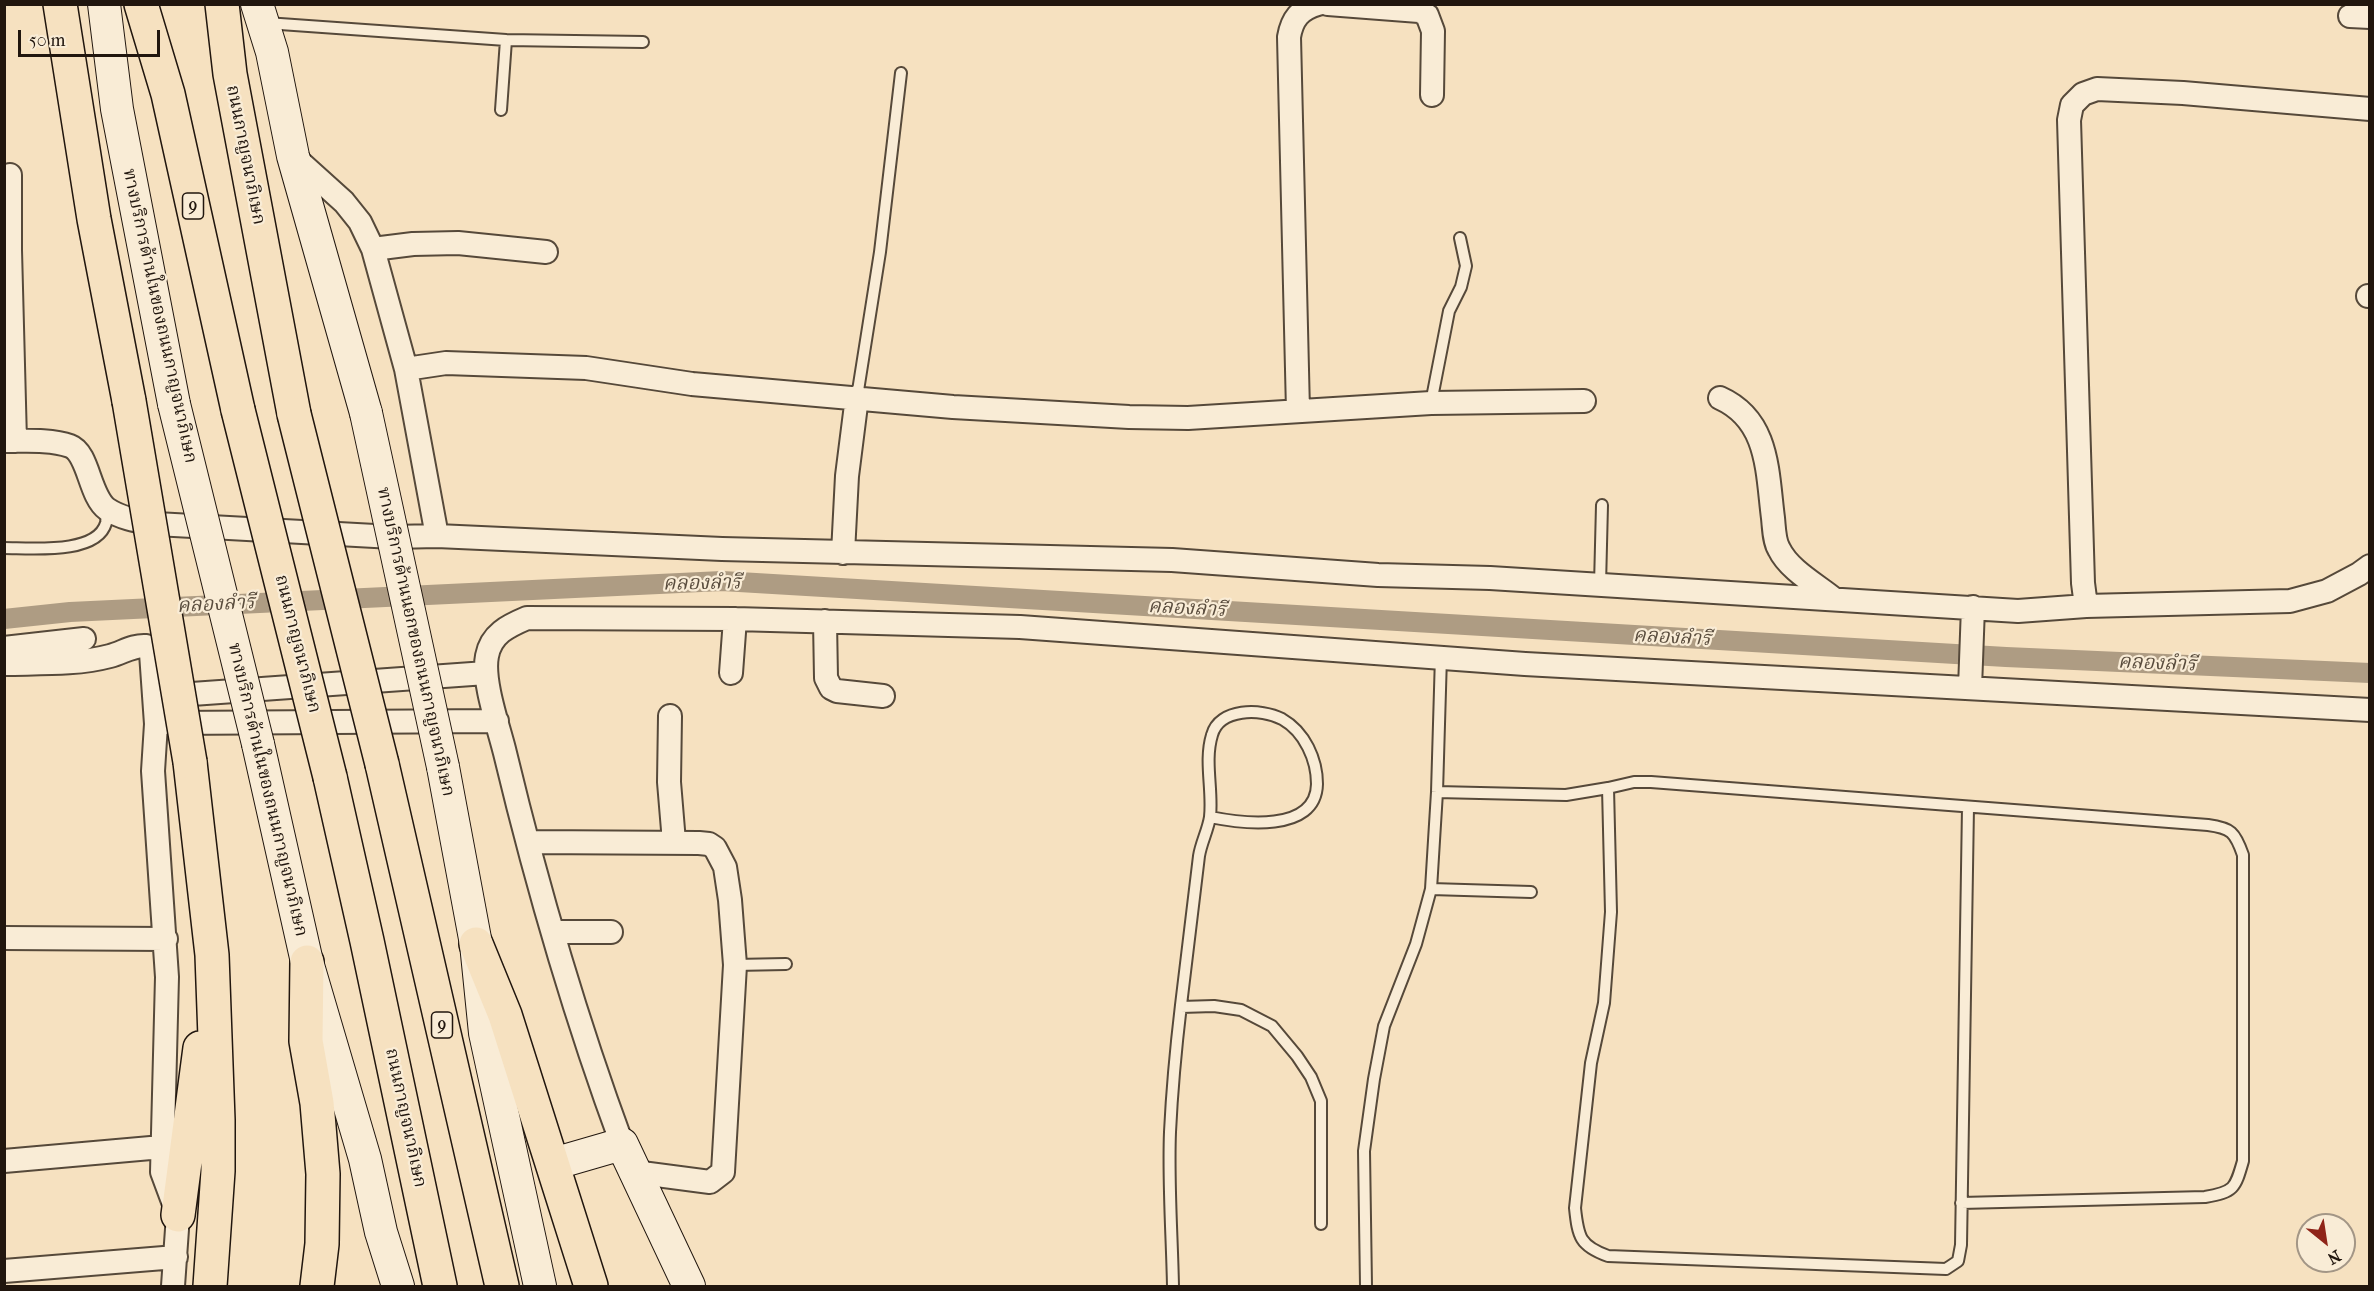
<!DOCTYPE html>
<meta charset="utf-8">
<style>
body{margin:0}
#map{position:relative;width:2374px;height:1291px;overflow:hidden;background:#f6e1c0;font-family:"IM FELL French Canon",serif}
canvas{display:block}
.frame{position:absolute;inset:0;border:6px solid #21160e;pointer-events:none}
.north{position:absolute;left:2296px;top:1213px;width:60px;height:60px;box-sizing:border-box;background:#f9ecd6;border:2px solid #a39686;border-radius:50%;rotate:150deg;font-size:16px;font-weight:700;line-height:24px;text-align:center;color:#21160e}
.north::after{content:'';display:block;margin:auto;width:21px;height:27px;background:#8f2418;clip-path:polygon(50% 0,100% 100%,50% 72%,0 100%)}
.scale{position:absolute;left:18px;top:30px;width:142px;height:27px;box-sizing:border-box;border:3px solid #21160e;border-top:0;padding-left:8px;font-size:18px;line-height:21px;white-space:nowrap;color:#21160e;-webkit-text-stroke:4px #f9ecd6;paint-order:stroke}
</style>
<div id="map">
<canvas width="2374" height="1291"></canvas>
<div class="frame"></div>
<div class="north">N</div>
<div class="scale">50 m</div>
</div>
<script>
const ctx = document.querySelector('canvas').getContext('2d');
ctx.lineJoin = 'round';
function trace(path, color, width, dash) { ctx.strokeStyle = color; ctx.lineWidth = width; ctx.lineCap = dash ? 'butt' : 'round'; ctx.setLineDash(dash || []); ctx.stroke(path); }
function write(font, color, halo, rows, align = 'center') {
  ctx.font = font + ' "IM FELL French Canon","Noto Serif Thai",serif'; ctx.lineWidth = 4.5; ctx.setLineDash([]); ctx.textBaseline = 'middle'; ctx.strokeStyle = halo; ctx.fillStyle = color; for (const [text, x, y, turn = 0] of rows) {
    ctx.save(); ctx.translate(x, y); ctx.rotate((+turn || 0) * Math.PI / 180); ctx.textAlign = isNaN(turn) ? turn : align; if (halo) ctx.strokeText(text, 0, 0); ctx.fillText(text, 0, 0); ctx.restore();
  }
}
trace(new Path2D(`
 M4,619L70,612L722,581L2006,657L2370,673`), '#ae9c83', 20);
const lane = new Path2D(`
 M266,23L506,40L643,42
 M501,110L506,40
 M857,397L880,252L901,73
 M1431,403L1449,311L1461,287L1466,266L1460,238
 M4,548C30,548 97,555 106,523C107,519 106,512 106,508
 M1600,585L1602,505
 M1608,788L1634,782H1651L2208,825C2231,828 2235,832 2243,855V1161C2235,1189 2234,1192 2205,1197L1961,1203
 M1437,792L1566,795L1608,788L1611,912L1604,1003L1591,1063L1575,1208C1578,1237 1580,1246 1608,1256L1946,1269L1958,1261L1961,1245L1968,807
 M1431,889L1531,892
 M735,965L786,964
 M1181,1007L1214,1006L1241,1010L1272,1026L1297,1056L1311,1077L1321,1101V1224
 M1173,1286C1172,1235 1168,1183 1170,1132C1172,1090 1176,1047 1181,1005C1187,955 1193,906 1199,856C1201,843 1208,830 1210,817C1213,790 1204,761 1212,735C1219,708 1261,708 1282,719C1305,732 1317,760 1317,784C1316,834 1240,823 1210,817
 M1366,1286L1364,1151L1374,1079L1384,1026L1416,944L1431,889L1437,792L1441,656`);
const street = new Path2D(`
 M1328,4L1419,11L1427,15L1433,31L1432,95
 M2350,16L2370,17
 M10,175V250L15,441
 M373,249L413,244L458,243L546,252
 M2368,296H2370
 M406,369L446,363L586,368L692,384L953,407L1129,417L1188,418L1431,403L1584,401
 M1720,398C1769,420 1767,471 1773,518C1774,527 1774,541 1779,549C1789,570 1817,585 1834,599
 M1298,411L1289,37C1292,19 1300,9 1318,4
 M4,441C24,441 51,439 70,446C89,453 89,496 107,509C122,519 139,521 156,524L393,537L437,536L406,369L373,249L360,222L344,202L293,156
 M437,536L722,549L1172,560L1378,575L1490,578L2018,611L2086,606L2083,583L2069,120L2072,105L2083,94L2097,89L2183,93L2370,109
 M843,553L847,476L857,397
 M2086,606L2290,601L2327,591L2359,574L2370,566
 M825,621L826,678L831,688L837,691L883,696
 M4,648L84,639
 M4,664C39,663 76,665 110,656C122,653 133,645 146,646L151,653L156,724L153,771L167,977L162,1172L178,1215L173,1286
 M731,673L735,619
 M1970,688L1973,607
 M164,696L486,673
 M670,716L669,782L674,842
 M169,723L497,721
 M529,842L699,843L709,844L715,848L725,867L730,900L735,965L723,1172L710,1182L634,1172
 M553,932H611
 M4,938L166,939
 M622,1144C575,1017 537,886 505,753C499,728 482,681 487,656C491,634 508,626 527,618L735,619L1020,627L1525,664L2370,710
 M4,1161L162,1147
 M4,1271L176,1257`);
const secondary = new Path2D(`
 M104,4L117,109L174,404
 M257,4L272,52L293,156L366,413
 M258,744L307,962L365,1159L381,1232L398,1286
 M443,767L476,944L485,1033L540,1286
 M553,1164L622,1144L689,1286`);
const primary = new Path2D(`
 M60,4L94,219L129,401
 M190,762L212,955L218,1120V1171L210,1286
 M178,1215L200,1048`);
const highway = new Path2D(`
 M141,4L168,94L238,410
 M222,4L230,74L294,414
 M382,764L502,1286
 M330,777L367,941L440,1286
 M476,944L505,1015L591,1286
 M307,962L306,1041L317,1103L323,1174L322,1244L317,1286`);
trace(lane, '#56493a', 14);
trace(street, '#56493a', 26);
trace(secondary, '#21160e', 34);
trace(primary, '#21160e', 36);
trace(highway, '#21160e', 36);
trace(lane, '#f9ecd6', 10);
trace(street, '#f9ecd6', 22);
trace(secondary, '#f9ecd6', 32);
trace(primary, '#f6e1c0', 33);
trace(highway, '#f6e1c0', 33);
const secondaryBridge = new Path2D(`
 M174,404L258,744
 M366,413L443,767`);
const primaryBridge = new Path2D(`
 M129,401L190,762`);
const highwayBridge = new Path2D(`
 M238,410L330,777
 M294,414L382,764`);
trace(secondaryBridge, '#21160e', 34, []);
trace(primaryBridge, '#21160e', 36, []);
trace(highwayBridge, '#21160e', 36, []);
trace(secondaryBridge, '#f9ecd6', 32);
trace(primaryBridge, '#f6e1c0', 33);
trace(highwayBridge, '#f6e1c0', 33);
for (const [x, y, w] of [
 [193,206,21],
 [442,1025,21]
]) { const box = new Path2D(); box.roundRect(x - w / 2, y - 13, w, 26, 4.5); ctx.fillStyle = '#f9ecd6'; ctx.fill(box); trace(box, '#21160e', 1.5); }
write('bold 16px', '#21160e', null, [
 ["9",193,206],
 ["9",442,1025]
]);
write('18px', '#21160e', '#f9ecd6', [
 ["ถนนกาญจนาภิเษก",245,155,79],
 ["ทางบริการด้านในของถนนกาญจนาภิเษก",159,316,78],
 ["ทางบริการด้านนอกของถนนกาญจนาภิเษก",415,642,78],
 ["ถนนกาญจนาภิเษก",297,644,76],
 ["ทางบริการด้านในของถนนกาญจนาภิเษก",267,790,77],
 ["ถนนกาญจนาภิเษก",405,1118,78]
]);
write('italic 20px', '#594c3d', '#f9ecd6', [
 ["คลองลำรี",702,584,-1],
 ["คลองลำรี",216,605,-3],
 ["คลองลำรี",1187,609,3],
 ["คลองลำรี",1672,638,3],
 ["คลองลำรี",2157,664,2]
]);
</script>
